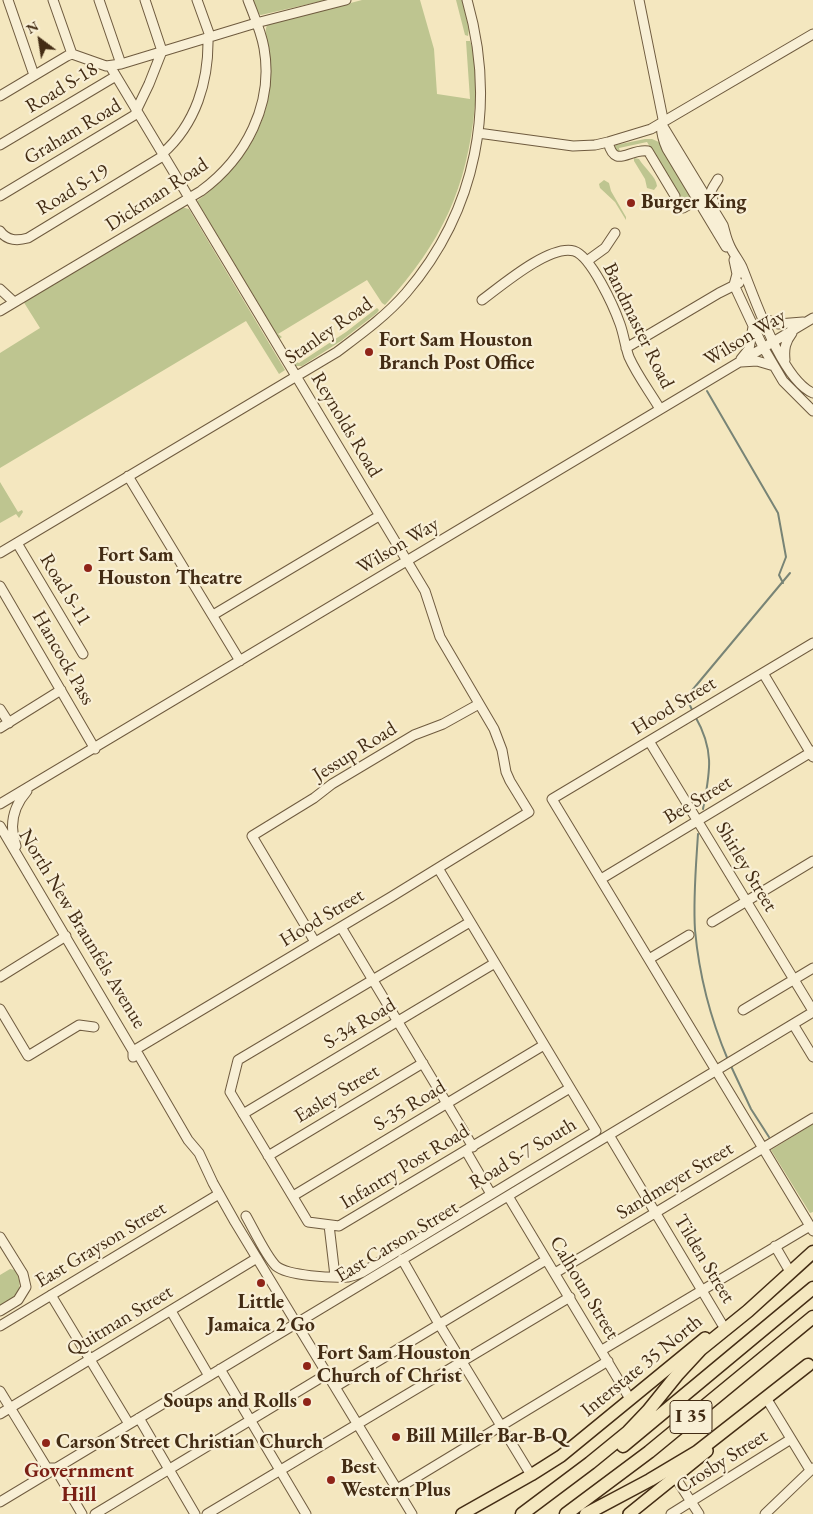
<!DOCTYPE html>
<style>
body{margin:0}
#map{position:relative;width:813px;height:1514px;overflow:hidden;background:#f4e7bf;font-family:"EB Garamond",serif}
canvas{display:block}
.north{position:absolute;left:15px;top:15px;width:50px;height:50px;-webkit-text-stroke:4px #f8efd5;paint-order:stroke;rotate:329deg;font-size:14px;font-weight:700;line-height:20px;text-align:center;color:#432c14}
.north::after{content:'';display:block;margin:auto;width:18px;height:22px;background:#432c14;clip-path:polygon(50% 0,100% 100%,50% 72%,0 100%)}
</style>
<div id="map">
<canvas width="813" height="1514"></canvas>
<div class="north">N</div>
</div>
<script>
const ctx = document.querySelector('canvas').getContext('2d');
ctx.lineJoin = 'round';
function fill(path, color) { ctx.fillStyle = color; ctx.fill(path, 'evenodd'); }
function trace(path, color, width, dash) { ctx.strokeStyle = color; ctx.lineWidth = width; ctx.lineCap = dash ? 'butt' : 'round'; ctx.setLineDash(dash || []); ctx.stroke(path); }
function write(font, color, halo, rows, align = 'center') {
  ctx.font = font + ' "EB Garamond",serif'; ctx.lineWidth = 4.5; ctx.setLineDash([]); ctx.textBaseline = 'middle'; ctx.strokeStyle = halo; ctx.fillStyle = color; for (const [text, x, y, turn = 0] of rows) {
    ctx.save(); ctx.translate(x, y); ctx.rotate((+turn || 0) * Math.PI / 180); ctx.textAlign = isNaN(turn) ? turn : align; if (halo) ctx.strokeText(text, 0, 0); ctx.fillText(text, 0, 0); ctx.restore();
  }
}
fill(new Path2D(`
 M252,0H326L261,15L258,14Z
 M362,0H420L434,49L437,94L470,99L466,41H470C477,57 476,87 475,105C467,189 442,242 385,305L382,303L367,280L278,334L282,337L279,339L197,201C236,173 268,131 270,81C271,65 262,38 267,25Z
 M456,0H462L469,29L468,36L465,35Z
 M645,139H652L661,143L692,195V200L685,203L683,202L647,142L619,148L620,152L618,154L614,147L616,145Z
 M634,158L639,159C644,168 656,176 657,186L654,190L647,188L645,179L634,161Z
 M604,180L609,183L611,191L626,217V220L615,202L600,188L599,184Z
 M181,207L189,209L285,370L279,374L246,321L0,468V353L40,328L23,301Z
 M377,308L379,310L377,313L341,341L302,366H295L291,360L299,363L346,332Z
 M0,482L18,512L22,510L23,512L19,518L16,514L0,523Z
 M813,1124V1212L810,1213L771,1150Z
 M10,1269L15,1270C26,1289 16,1298 0,1308V1275Z`), '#bec590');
trace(new Path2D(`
 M707,391L778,513L786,557L779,575L783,583
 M693,712L687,699L689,694L790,573
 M695,716C715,751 710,772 703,809
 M698,834C696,866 693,898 695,930C699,974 711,1020 728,1060
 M730,1064L751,1109L769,1137`), '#788476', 2);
const minor = new Path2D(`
 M8,0L34,75
 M53,0L72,54
 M99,0L121,64
 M197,0L210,36
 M639,0L663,119C659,129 663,140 667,149L726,247
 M72,54L106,66L121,64L256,23L346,0
 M110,66L425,591L440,637L494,729L502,750L506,772L510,781L529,812L391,897L133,1051
 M0,96L67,56L72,54
 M136,111L149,84L162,51L145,0
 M661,123L723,225C725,231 726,238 729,244C732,252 738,259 742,267C755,299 782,380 813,393
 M478,133L573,146L595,145L608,142L651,129L813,34
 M608,142C615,170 629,148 648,151L675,196
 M0,145L116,76
 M162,154C196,124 209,81 208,37
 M0,196L138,113
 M714,202C707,192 713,188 718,179
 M683,208L697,200
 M0,231C7,241 17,241 28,238L163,156
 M734,260L737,274L734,285
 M587,261L605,248L615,233
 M734,285L763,347L783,381L813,411
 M0,289L14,302
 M482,300C501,286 550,244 574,251C591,256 614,307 620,324C624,335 625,346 629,357C637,375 650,392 660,409
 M0,311L201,191C246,158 274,104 264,48C261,31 254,16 248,0
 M763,318L778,324L803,322
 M626,348L719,293L739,283
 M741,359L749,349L753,327
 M785,360C784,349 785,342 792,333
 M741,362L757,361L774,366
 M128,476L240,661
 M17,543L83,654
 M0,553L337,352C361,334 386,316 406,293C477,210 497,104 467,0
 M0,586L95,749
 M213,615L379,516
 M813,643L552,799L813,1231
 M763,673L813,757
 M0,709L9,723
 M0,728L61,690
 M649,741L813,1011
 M0,804L813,318
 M0,826L133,1051V1057
 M16,846C9,826 13,807 27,791
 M601,879L813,751
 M470,922L238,1060L230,1092L308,1222L339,1226L570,1088
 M712,922L813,861
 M341,927L473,1147
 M315,942L252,836L314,798L332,784L414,735L443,724L479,704
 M649,959L689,935
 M0,977L66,936
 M0,1009L28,1056L79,1025L94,1027
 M743,1010L813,968
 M793,1024L813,1057
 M133,1051L138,1054L188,1140L199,1153L213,1183L235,1222L412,1514
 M243,1114L495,963
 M609,1135L722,1324
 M466,1151L491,1194
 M268,1156L423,1063
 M293,1196L544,1045
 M508,1196L630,1399
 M246,1216C254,1230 266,1256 276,1266C288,1276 332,1278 348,1277C353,1276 358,1274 363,1272L596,1131L438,868
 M329,1225L335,1276
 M0,1237L23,1274L26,1287L18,1300L0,1311
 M775,1246L789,1270
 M402,1259L439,1324L531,1475
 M555,1273L813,1118
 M51,1295L129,1424
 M171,1311L209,1376
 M0,1326L219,1194
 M602,1350L810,1226
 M220,1369L306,1514
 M335,1387L546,1260
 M0,1391L47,1468H55L82,1514
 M768,1401L810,1470
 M0,1414L257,1258
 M139,1418L195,1514
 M675,1477L699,1514
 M397,1489L608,1361
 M0,1502L813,1012
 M95,1514L327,1374
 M207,1514L570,1297
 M671,1514L791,1439
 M765,1514L813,1468`);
const major = new Path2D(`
 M462,1514L531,1475L561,1456L705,1338
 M629,1514L707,1451`);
const highway = new Path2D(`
 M623,1446L813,1288
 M522,1514L590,1463L628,1432L648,1411L677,1375L701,1349L748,1311L813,1252
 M566,1514L649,1452L813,1317
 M586,1514L650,1480L697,1452L808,1365`);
trace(minor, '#6f5b3f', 11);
trace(major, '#432c14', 14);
trace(highway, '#432c14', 15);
trace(minor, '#f8efd5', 9);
trace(major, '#f4e7bf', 11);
trace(highway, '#f4e7bf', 12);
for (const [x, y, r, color] of [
 [631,203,5,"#8f2418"],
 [369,352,5,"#8f2418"],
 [88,568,5,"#8f2418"],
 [261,1283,5,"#8f2418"],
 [307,1366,5,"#8f2418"],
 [307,1402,5,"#8f2418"],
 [396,1437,5,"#8f2418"],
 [46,1443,5,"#8f2418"],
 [331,1480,5,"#8f2418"]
]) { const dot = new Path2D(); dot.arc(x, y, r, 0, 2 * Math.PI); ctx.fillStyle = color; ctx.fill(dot); trace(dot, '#f8efd5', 2); }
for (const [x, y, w] of [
 [691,1417,42]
]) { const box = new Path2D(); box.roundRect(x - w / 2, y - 16.5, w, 33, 4); ctx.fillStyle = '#f8efd5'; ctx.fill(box); trace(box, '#432c14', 1); }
write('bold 19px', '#432c14', null, [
 ["I 35",691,1417]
]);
write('20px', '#432c14', '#f8efd5', [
 ["Road S-18",62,88,-31],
 ["Graham Road",73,132,-31],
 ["Road S-19",73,190,-31],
 ["Dickman Road",157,195,-33],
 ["Bandmaster Road",638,326,64],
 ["Stanley Road",329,331,-35],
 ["Wilson Way",745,338,-31],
 ["Reynolds Road",346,425,59],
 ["Wilson Way",398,546,-31],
 ["Road S-11",65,590,59],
 ["Hancock Pass",63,658,60],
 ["Hood Street",674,706,-31],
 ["Jessup Road",355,752,-32],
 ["Bee Street",698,800,-31],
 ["Shirley Street",746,867,59],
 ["Hood Street",322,918,-31],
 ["North New Braunfels Avenue",82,929,59],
 ["S-34 Road",360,1024,-31],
 ["Easley Street",337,1094,-31],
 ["S-35 Road",410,1106,-31],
 ["Road S-7 South",523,1154,-31],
 ["Infantry Post Road",405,1167,-31],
 ["Sandmeyer Street",675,1181,-31],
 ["East Carson Street",397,1242,-31],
 ["East Grayson Street",101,1245,-31],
 ["Tilden Street",704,1259,59],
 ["Calhoun Street",584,1288,59],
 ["Quitman Street",120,1321,-31],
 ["Interstate 35 North",642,1366,-39],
 ["Crosby Street",722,1462,-32]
]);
write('bold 20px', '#432c14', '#f8efd5', [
 ["Burger King",641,203],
 ["Fort Sam Houston",379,341],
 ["Branch Post Office",379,364],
 ["Fort Sam",98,556],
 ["Houston Theatre",98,579],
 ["Little",261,1303,"center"],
 ["Jamaica 2 Go",261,1326,"center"],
 ["Fort Sam Houston",317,1354],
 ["Church of Christ",317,1377],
 ["Soups and Rolls",297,1402,"right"],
 ["Bill Miller Bar-B-Q",406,1437],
 ["Carson Street Christian Church",56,1443],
 ["Best",341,1468],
 ["Western Plus",341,1491]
], 'left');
write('bold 21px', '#7a1f14', '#f8efd5', [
 ["Government",79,1471],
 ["Hill",79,1495]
]);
</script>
